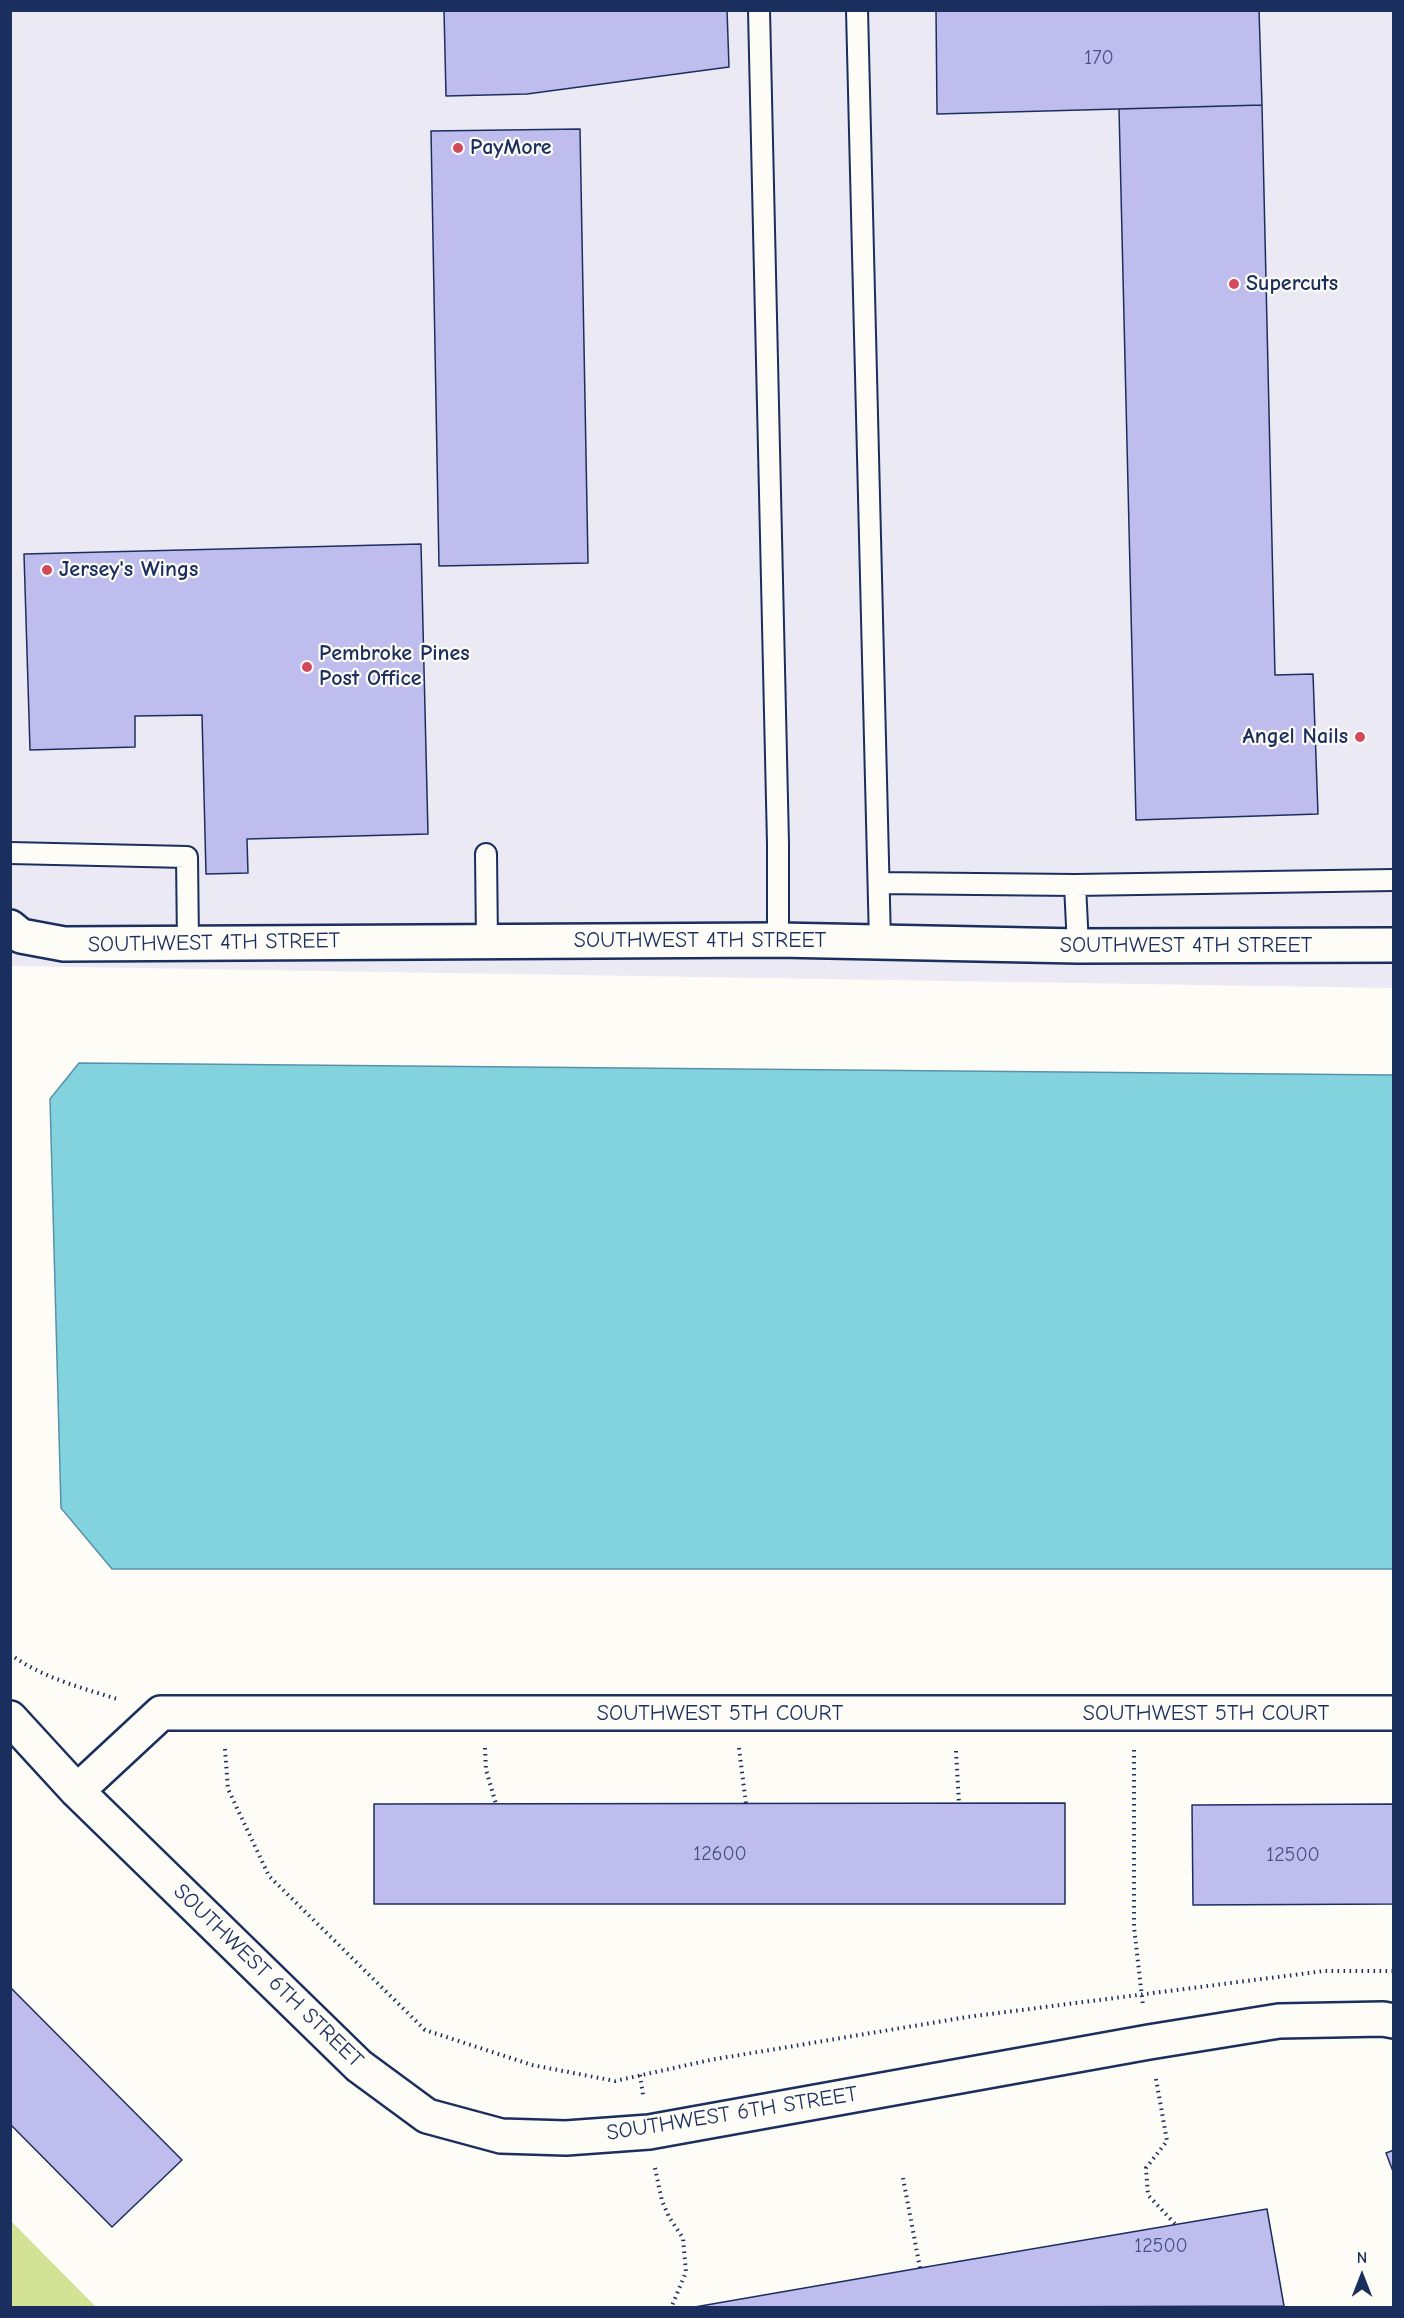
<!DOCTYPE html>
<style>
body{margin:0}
#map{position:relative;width:1404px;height:2318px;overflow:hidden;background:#fdfcf7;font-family:"Comic Neue",sans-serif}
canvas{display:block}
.frame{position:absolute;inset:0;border:12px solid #1b2f5e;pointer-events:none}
.north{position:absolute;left:1332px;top:2246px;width:60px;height:60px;-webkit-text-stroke:4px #fdfcf7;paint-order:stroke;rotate:0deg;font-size:16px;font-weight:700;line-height:24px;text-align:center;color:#1b2f5e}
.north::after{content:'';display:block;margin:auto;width:21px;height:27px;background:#1b2f5e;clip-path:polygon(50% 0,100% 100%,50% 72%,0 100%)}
</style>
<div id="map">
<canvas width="1404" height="2318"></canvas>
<div class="frame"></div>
<div class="north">N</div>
</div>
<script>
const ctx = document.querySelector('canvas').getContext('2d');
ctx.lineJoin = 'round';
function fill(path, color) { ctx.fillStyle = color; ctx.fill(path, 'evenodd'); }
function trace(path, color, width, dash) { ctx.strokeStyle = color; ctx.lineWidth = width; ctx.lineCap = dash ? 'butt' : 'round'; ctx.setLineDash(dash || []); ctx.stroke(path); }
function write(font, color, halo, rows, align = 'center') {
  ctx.font = font + ' "Comic Neue",sans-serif'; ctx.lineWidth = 4.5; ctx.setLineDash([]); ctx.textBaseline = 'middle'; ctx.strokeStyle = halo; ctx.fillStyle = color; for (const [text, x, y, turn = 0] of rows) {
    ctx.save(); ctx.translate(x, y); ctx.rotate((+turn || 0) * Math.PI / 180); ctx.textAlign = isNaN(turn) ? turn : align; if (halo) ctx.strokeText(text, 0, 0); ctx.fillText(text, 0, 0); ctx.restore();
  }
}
fill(new Path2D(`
 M11,11H1393V988L11,966Z`), '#eae9f4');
fill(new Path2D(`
 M10,2221H11L96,2307H11Z`), '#d4e295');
const water = new Path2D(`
 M79,1063L1393,1075V1569H112L61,1508L50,1099Z`);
fill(water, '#83d3df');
trace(water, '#5991ab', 1.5);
const building = new Path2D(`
 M444,10H727L729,67L527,94L446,96Z
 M936,10H1259L1262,105L937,114Z
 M1262,105L1275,675L1313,674L1318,814L1136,820L1119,109Z
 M580,129L588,563L439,566L431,131Z
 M421,544L428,834L247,839L248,873L206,874L202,715L135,716V747L30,750L24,554Z
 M1065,1803V1904H374V1804Z
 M1394,1804V1904L1193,1905L1192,1805Z
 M10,1987L182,2160L112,2227L10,2124Z
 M1394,2150V2174L1386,2153Z
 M1267,2209L1284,2306L689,2308L920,2268Z`);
fill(building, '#bfbcee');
trace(building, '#1b2f5e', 1.5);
const service = new Path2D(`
 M759,10L778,844V940
 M857,10L880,942
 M10,853L187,857L188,943
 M486,854L487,942
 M879,883L1075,885L1394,880
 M1075,885L1078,946`);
const minor = new Path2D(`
 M10,927L21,936L64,944L778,940L1078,946L1394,945
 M10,1718L77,1791L359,2066L427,2116L501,2136L566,2138L649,2132L1149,2042L1279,2021L1383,2019L1394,2021
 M77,1791L161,1713H1394`);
trace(service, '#1b2f5e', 24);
trace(minor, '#1b2f5e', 38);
trace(new Path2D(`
 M10,1654C42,1678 83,1688 120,1700
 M485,1748L486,1770L496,1804
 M739,1748L746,1804
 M225,1749L228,1789L269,1876L425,2030L532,2065L615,2081L710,2060L967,2017L1324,1971H1394
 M1134,1750V1927L1143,2006
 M956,1751L959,1804
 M640,2075L643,2095
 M1156,2079L1167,2141L1146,2168L1148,2195L1176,2225
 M655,2168L662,2201L669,2217L683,2238L686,2272L671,2308
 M903,2178L920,2268`), '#1b2f5e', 4, [1.5, 4.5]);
trace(service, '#fdfcf7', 20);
trace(minor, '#fdfcf7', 33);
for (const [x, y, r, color] of [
 [458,148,6,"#d1495b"],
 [1234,284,6,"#d1495b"],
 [47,570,6,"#d1495b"],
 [307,667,6,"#d1495b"],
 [1360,737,6,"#d1495b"]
]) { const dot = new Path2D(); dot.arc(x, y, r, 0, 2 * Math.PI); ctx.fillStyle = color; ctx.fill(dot); trace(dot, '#fdfcf7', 2); }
write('20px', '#445282', null, [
 ["170",1099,58],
 ["12600",720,1854],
 ["12500",1293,1855],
 ["12500",1161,2246]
]);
write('bold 22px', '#1b2f5e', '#fdfcf7', [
 ["PayMore",470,148],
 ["Supercuts",1246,284],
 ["Jersey's Wings",59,570],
 ["Pembroke Pines",319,654],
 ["Post Office",319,679],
 ["Angel Nails",1348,737,"right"]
], 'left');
write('22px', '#1b2f5e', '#fdfcf7', [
 ["SOUTHWEST 4TH STREET",700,941],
 ["SOUTHWEST 4TH STREET",214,943,-1],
 ["SOUTHWEST 4TH STREET",1186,946],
 ["SOUTHWEST 5TH COURT",720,1714],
 ["SOUTHWEST 5TH COURT",1206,1714],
 ["SOUTHWEST 6TH STREET",268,1976,44],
 ["SOUTHWEST 6TH STREET",732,2114,-9]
]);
</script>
